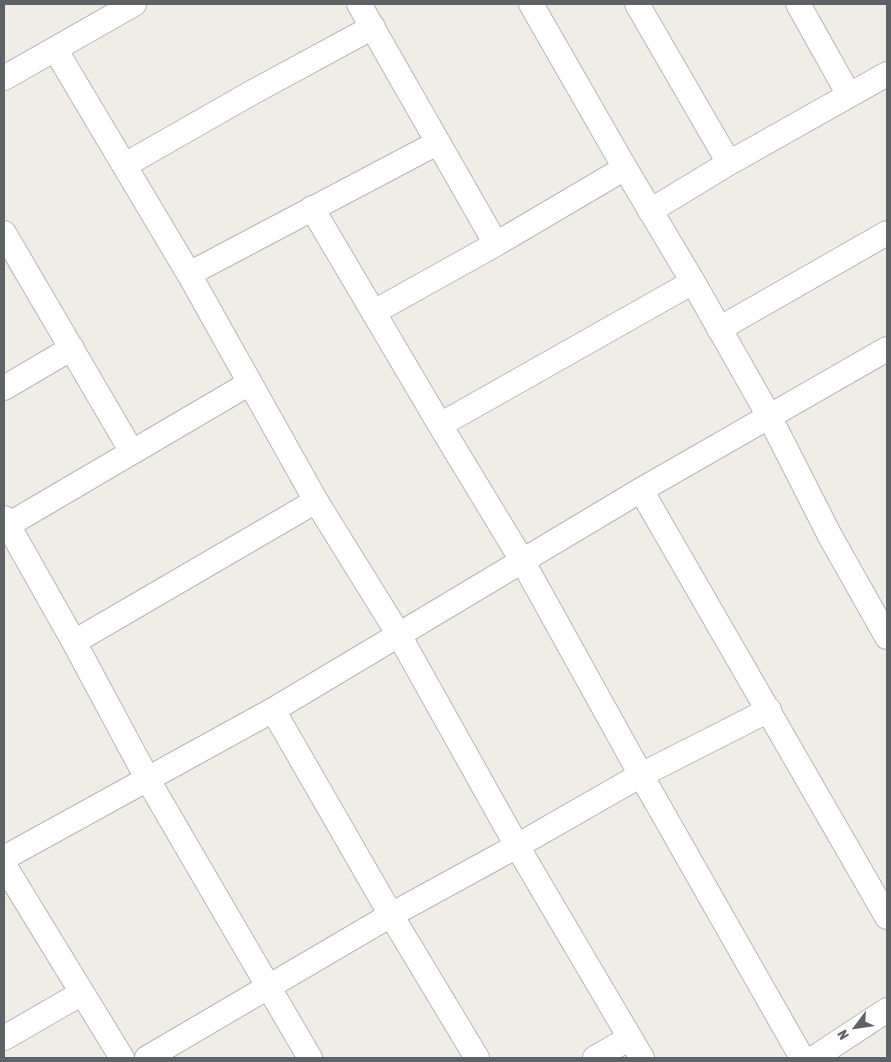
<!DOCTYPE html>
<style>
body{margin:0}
#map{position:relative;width:891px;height:1062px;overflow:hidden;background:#f0ece6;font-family:"Asap Condensed",sans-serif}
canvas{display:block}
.frame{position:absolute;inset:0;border:5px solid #5d6266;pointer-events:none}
.north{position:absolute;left:831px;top:1002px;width:50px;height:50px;-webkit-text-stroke:4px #fff;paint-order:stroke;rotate:239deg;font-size:14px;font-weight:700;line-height:20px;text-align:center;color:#5d6266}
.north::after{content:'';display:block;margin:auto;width:18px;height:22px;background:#5d6266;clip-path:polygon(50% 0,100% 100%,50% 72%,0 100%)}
</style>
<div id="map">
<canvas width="891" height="1062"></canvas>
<div class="frame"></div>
<div class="north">N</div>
</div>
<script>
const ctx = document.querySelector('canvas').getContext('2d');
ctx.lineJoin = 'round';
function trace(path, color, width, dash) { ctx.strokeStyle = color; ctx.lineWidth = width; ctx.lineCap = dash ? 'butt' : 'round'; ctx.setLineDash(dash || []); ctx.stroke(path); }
const minor = new Path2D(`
 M359,4L496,244
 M531,4L625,168L693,282L769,416L830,536L887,637
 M637,4L729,163
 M798,4L849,95
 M55,49L189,274L316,501L399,635L517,846L642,1058
 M4,78L134,4
 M125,165L253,92L373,27
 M312,208L440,425L523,562L641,775L802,1058
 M650,211L729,163L887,74
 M4,233L132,452
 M189,274L437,143
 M374,312L496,244L625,168
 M719,329L887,233
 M4,388L72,348
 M440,425L693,282
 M641,490L887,917
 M4,518L74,642L148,780L310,1058
 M8,525L250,383
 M74,642L316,501
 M273,710L391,915L477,1058
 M4,858L273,710L641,490L887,349
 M4,865L122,1058
 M4,1038L82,993
 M147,1058L391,915L517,846L641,775L769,710
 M595,1058L630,1038
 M814,1058L887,1010`);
trace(minor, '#b3b7ba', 26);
trace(minor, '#fff', 24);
</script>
